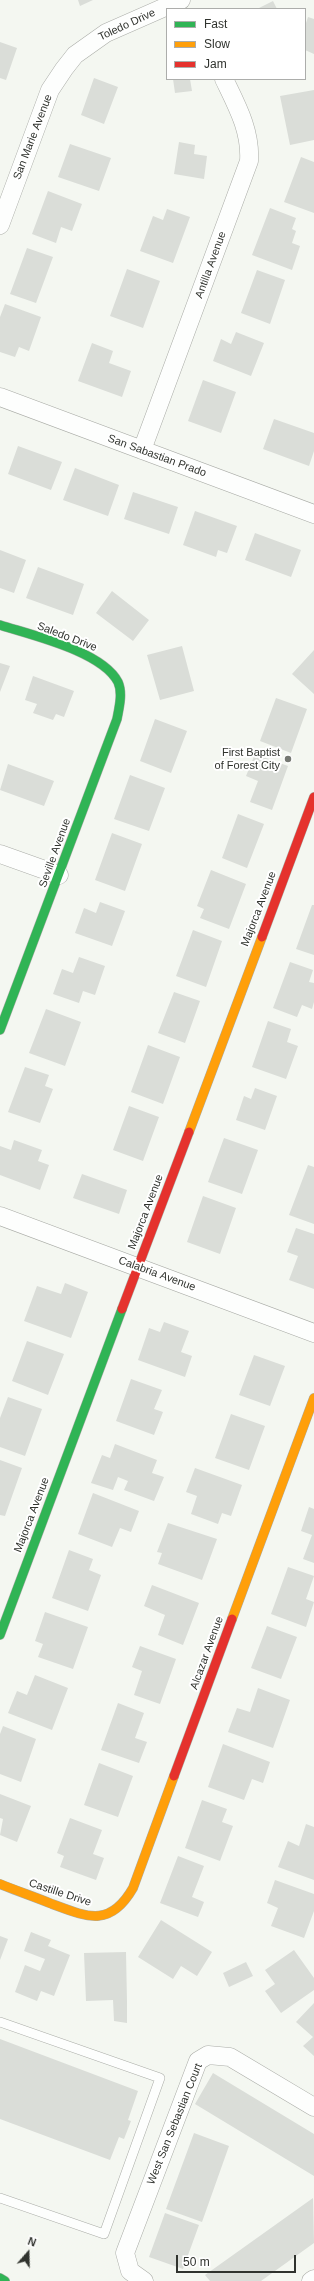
<!DOCTYPE html>
<style>
body{margin:0}
#map{position:relative;width:314px;height:2281px;overflow:hidden;background:#f4f7f1;font-family:Arial,sans-serif}
canvas{display:block}
.legend{position:absolute;left:166px;top:8px;width:140px;height:72px;box-sizing:border-box;background:#fff;border:1px solid #acadab;margin:0;padding:5px 7px;list-style:none;font-size:12px;color:#30332e}
.legend li{display:flex;align-items:center;gap:8px;height:20px}
.legend b{width:20px;border:1px solid #acadab}
.north{position:absolute;left:8px;top:2233px;width:40px;height:40px;-webkit-text-stroke:3px #fff;paint-order:stroke;rotate:20deg;font-size:11px;font-weight:700;line-height:16px;text-align:center;color:#30332e}
.north::after{content:'';display:block;margin:auto;width:14px;height:18px;background:#30332e;clip-path:polygon(50% 0,100% 100%,50% 72%,0 100%)}
.scale{position:absolute;left:176px;top:2255px;width:120px;height:18px;box-sizing:border-box;border:2px solid #30332e;border-top:0;padding-left:5px;font-size:12px;line-height:14px;white-space:nowrap;color:#30332e;-webkit-text-stroke:3px #fff;paint-order:stroke}
</style>
<div id="map">
<canvas width="314" height="2281"></canvas>
<ul class="legend">
<li><b style="height:5px;background:#30b455"></b>Fast</li>
<li><b style="height:5px;background:#ff9f0a"></b>Slow</li>
<li><b style="height:5px;background:#e5322d"></b>Jam</li>
</ul>
<div class="north">N</div>
<div class="scale">50 m</div>
</div>
<script>
const ctx = document.querySelector('canvas').getContext('2d');
ctx.lineJoin = 'round';
function fill(path, color) { ctx.fillStyle = color; ctx.fill(path, 'evenodd'); }
function trace(path, color, width, dash) { ctx.strokeStyle = color; ctx.lineWidth = width; ctx.lineCap = dash ? 'butt' : 'round'; ctx.setLineDash(dash || []); ctx.stroke(path); }
function write(font, color, halo, rows, align = 'center') {
  ctx.font = font + ' Arial,sans-serif'; ctx.lineWidth = 4; ctx.setLineDash([]); ctx.textBaseline = 'middle'; ctx.strokeStyle = halo; ctx.fillStyle = color; for (const [text, x, y, turn = 0] of rows) {
    ctx.save(); ctx.translate(x, y); ctx.rotate((+turn || 0) * Math.PI / 180); ctx.textAlign = isNaN(turn) ? turn : align; if (halo) ctx.strokeText(text, 0, 0); ctx.fillText(text, 0, 0); ctx.restore();
  }
}
fill(new Path2D(`
 M78,0H93L80,6Z
 M273,1L277,9H257Z
 M308,17L314,19V54L305,50V26Z
 M0,42L17,48L6,80L0,78Z
 M94,78L118,87L104,124L81,115Z
 M173,79H190L192,91L175,93Z
 M314,90V140L290,145L280,96Z
 M179,142L195,145L194,154L207,156L204,179L174,174Z
 M70,144L111,158L99,191L58,177Z
 M301,157L314,162V213L284,202Z
 M48,191L82,204L72,231L61,227L56,243L32,234Z
 M270,208L296,218L292,229L296,231L292,243L300,246L292,270L252,255Z
 M167,209L190,217L173,263L140,251L153,216L163,220Z
 M27,248L53,257L36,303L10,294Z
 M127,269L160,281L143,328L110,316Z
 M257,270L285,280L270,324L241,313Z
 M5,304L41,317L29,351L19,347L15,357L0,352V317Z
 M236,332L264,343L251,376L213,361L221,339L231,344Z
 M92,343L113,351L109,363L131,371L122,397L78,381Z
 M203,380L236,392L221,433L188,421Z
 M274,419L314,433V451L309,466L263,449Z
 M18,446L62,462L51,490L8,474Z
 M75,468L119,485L108,516L63,500Z
 M133,492L178,507L169,534L124,519Z
 M195,511L237,526L227,553L218,550L216,557L183,545Z
 M255,533L301,550L291,577L245,560Z
 M0,550L26,560L14,593L0,588Z
 M38,567L84,584L73,615L26,598Z
 M112,591L149,620L133,641L96,613Z
 M182,646L194,691L160,700L147,655Z
 M314,650V694L292,674Z
 M0,663L10,666L0,692Z
 M33,676L74,691L64,717L56,714L53,720L33,713L37,704L25,700Z
 M276,698L307,709L291,753L260,741Z
 M155,719L187,731L171,773L140,761Z
 M255,754L288,766L272,810L250,802L258,781L246,776Z
 M8,764L54,781L44,806L0,790Z
 M130,775L165,788L149,831L114,819Z
 M238,814L264,824L247,868L222,858Z
 M112,833L142,844L125,891L95,880Z
 M211,870L246,884L229,929L200,918L204,909L197,906Z
 M100,902L125,911L112,946L75,933L84,908L96,913Z
 M312,905H314V955L296,949Z
 M193,930L222,941L206,987L176,976Z
 M79,957L105,966L95,995L83,991L79,1003L53,994L62,969L73,973Z
 M290,962L313,970L309,982L314,983V1002L312,1009L302,1005L297,1017L273,1008Z
 M174,992L200,1001L185,1043L158,1033Z
 M46,1009L81,1022L65,1066L29,1053Z
 M268,1021L291,1029L287,1042L298,1046L286,1079L252,1067Z
 M148,1045L180,1057L163,1104L131,1092Z
 M25,1067L49,1075L45,1086L53,1089L40,1123L8,1112Z
 M255,1088L277,1096L265,1130L236,1120L244,1096L251,1099Z
 M129,1106L159,1117L143,1161L113,1150Z
 M224,1138L258,1150L242,1194L208,1182Z
 M14,1140L42,1150L38,1161L49,1165L40,1190L0,1175V1146L11,1150Z
 M308,1165L314,1167V1224L289,1215Z
 M82,1174L127,1190L119,1214L73,1198Z
 M203,1196L236,1208L220,1254L187,1242Z
 M296,1228L314,1234V1289L289,1280L298,1256L287,1252Z
 M65,1283L88,1292L71,1338L24,1321L37,1286L61,1294Z
 M164,1322L189,1331L181,1352L192,1356L185,1377L138,1360L149,1328L160,1332Z
 M27,1341L64,1354L48,1395L12,1381Z
 M254,1355L285,1366L270,1406L239,1395Z
 M131,1379L162,1390L154,1409L163,1412L154,1435L116,1421Z
 M8,1397L42,1409L25,1456L0,1447V1418Z
 M231,1414L265,1426L249,1470L215,1458Z
 M115,1444L157,1460L152,1473L164,1477L154,1501L124,1490L128,1481L118,1477L113,1490L91,1483L102,1455L110,1458Z
 M0,1460L22,1468L5,1516L0,1515Z
 M195,1468L242,1485L231,1516L222,1513L218,1524L191,1514L197,1496L186,1492Z
 M93,1493L139,1511L131,1532L120,1528L112,1547L78,1534Z
 M309,1507L314,1509V1563L303,1559L312,1535L301,1531Z
 M168,1523L217,1539L202,1580L158,1564L162,1553L157,1552Z
 M69,1550L93,1559L89,1570L101,1575L88,1611L52,1598Z
 M288,1567L314,1576L306,1599L314,1602L306,1627L271,1614Z
 M152,1585L199,1603L183,1645L158,1635L165,1615L144,1606Z
 M45,1612L88,1627L73,1669L38,1657L43,1644L35,1641Z
 M267,1626L297,1637L281,1679L251,1668Z
 M140,1646L176,1659L160,1704L134,1695L142,1671L132,1667Z
 M35,1675L68,1688L52,1730L8,1713L17,1691L27,1695Z
 M258,1688L290,1700L273,1748L228,1732L237,1708L250,1712Z
 M118,1703L144,1713L135,1738L147,1742L139,1763L101,1750Z
 M3,1726L36,1739L21,1782L0,1774V1734Z
 M223,1744L270,1762L263,1783L252,1779L244,1800L208,1787Z
 M99,1763L133,1776L118,1817L84,1805Z
 M0,1794L31,1806L17,1842L0,1835L3,1819L0,1818Z
 M202,1800L227,1809L222,1822L233,1826L220,1861L185,1848Z
 M70,1818L102,1830L93,1854L104,1858L96,1880L60,1867L64,1856L57,1853Z
 M306,1824L314,1827V1880L278,1867L288,1841L299,1846Z
 M178,1856L204,1866L192,1897L204,1902L198,1917L160,1903Z
 M275,1880L314,1894V1911L304,1938L271,1926L278,1908L267,1903Z
 M161,1920L212,1952L197,1976L181,1966L173,1979L138,1957Z
 M31,1932L51,1940L48,1946L70,1955L54,1996L41,1991L37,2001L15,1992L25,1965L40,1971L45,1959L24,1951Z
 M0,1936L8,1939L0,1960Z
 M294,1950L314,1978V1990L281,2013L265,1991L275,1984L265,1970Z
 M126,1952L127,2002V2023L114,2021L113,2000L86,2001L84,1953Z
 M246,1962L253,1976L229,1987L223,1973Z
 M314,2003V2056L303,2046L313,2037L296,2022Z
 M0,2039L138,2091L128,2120L131,2121L124,2139L119,2137L110,2160L0,2119Z
 M213,2073L314,2134V2176L195,2104Z
 M194,2133L229,2146L202,2222L166,2209Z
 M313,2198L314,2243L261,2281H210L205,2275Z
 M165,2213L199,2225L183,2269L149,2257Z`), '#daddd8');
const lane = new Path2D(`
 M0,2022L160,2078L104,2234L0,2198`);
const street = new Path2D(`
 M0,225L50,90L64,69L75,55L106,33L181,0
 M0,397L314,514
 M142,450L249,161C251,131 237,106 224,79
 M0,854L59,875
 M0,1216L314,1333
 M144,2281L130,2271L125,2253L198,2061L208,2055L230,2057L314,2107
 M311,2281L314,2279`);
const fast = new Path2D(`
 M0,625C31,635 102,651 118,682C123,693 119,708 117,719L0,1030
 M0,1635L122,1309
 M0,2278L5,2281`);
const slow = new Path2D(`
 M189,1132L262,937
 M232,1619L314,1398
 M0,1884C17,1891 35,1897 52,1904C87,1917 110,1928 133,1888L174,1776`);
const jam = new Path2D(`
 M262,937L314,797
 M122,1309L189,1132
 M174,1776L232,1619`);
trace(lane, '#aaaca7', 10);
trace(street, '#aaaca7', 19);
trace(fast, '#aaaca7', 10);
trace(slow, '#aaaca7', 10);
trace(jam, '#aaaca7', 10);
trace(lane, '#fdfefd', 9);
trace(street, '#fdfefd', 18);
trace(fast, '#30b455', 9);
trace(slow, '#ff9f0a', 9);
trace(jam, '#e5322d', 9);
for (const [x, y, r, color] of [
 [288,759,4,"#757872"]
]) { const dot = new Path2D(); dot.arc(x, y, r, 0, 2 * Math.PI); ctx.fillStyle = color; ctx.fill(dot); trace(dot, '#fff', 1.5); }
write('11px', '#30332e', '#fff', [
 ["Toledo Drive",127,25,-25],
 ["San Marie Avenue",33,137,-69],
 ["Antilla Avenue",211,265,-70],
 ["San Sabastian Prado",157,456,20],
 ["Saledo Drive",67,637,21],
 ["Seville Avenue",55,853,-70],
 ["Majorca Avenue",259,909,-69],
 ["Majorca Avenue",146,1212,-69],
 ["Calabria Avenue",157,1274,20],
 ["Majorca Avenue",32,1515,-69],
 ["Alcazar Avenue",207,1653,-70],
 ["Castille Drive",60,1893,18],
 ["West San Sebastian Court",175,2124,-68]
]);
write('11px', '#30332e', '#fff', [
 ["First Baptist",280,753],
 ["of Forest City",280,766]
], 'right');
</script>
